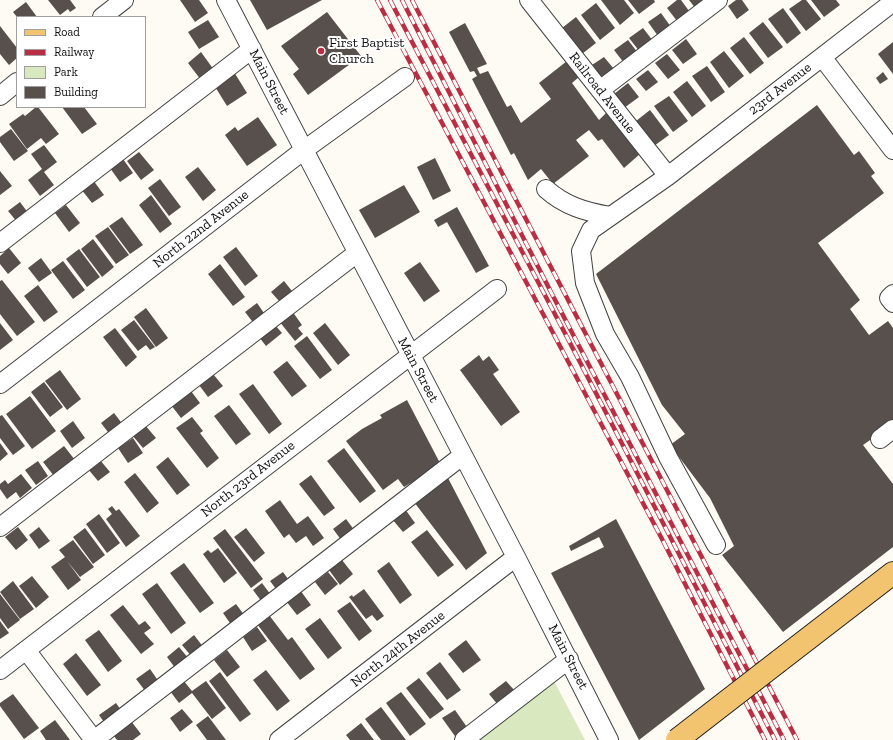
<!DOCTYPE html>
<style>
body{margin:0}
#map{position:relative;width:893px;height:740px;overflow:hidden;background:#fefbf4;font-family:"Zilla Slab",serif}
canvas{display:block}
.legend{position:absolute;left:16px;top:16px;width:130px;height:92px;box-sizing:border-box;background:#fff;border:1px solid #9f9f9f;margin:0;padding:5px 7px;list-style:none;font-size:12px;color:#101010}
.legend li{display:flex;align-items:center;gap:8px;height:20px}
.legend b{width:20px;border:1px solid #9f9f9f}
</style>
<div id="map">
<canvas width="893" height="740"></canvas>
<ul class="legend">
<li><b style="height:5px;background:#f2c46f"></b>Road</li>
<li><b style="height:5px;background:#bb2d43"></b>Railway</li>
<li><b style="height:11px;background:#d9e8be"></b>Park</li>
<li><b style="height:11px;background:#58504d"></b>Building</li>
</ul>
</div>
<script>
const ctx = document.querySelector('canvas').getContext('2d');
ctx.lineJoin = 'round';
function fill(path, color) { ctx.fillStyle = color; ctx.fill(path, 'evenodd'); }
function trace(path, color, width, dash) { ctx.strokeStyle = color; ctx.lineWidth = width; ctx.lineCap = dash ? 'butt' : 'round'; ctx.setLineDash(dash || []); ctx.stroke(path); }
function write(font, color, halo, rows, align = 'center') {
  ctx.font = font + ' "Zilla Slab",serif'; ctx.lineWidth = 4; ctx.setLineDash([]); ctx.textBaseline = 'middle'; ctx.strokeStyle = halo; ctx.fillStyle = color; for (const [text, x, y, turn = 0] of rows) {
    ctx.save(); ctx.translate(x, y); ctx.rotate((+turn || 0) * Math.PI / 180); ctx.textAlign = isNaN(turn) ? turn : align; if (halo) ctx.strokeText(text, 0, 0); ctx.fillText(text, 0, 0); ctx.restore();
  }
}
fill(new Path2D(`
 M554,681L585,740H478Z`), '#d9e8be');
fill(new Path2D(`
 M48,0H70L76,8L70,12L68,9L60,15Z
 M180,0H199L208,13L195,22Z
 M250,0H322L267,30Z
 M601,0H624L634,13L620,25Z
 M628,0H654L655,2L639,14Z
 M677,0H681L689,11L677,21L667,8Z
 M689,0H708L696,9Z
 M736,0H742L749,10L737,19L728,6Z
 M802,0H806L821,19L806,31L789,9Z
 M811,0H836L840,5L824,17Z
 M26,2L37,17H17L13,12Z
 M596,3L615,28L600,40L581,15Z
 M783,8L801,33L787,44L768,19Z
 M327,12L361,56L308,95L293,74L299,69L281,46Z
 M661,13L671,27L658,36L648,22Z
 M576,17L596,43L582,54L562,28Z
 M208,20L219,37L199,49L188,32Z
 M763,22L783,47L768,58L749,33Z
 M465,23L487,64L477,68L480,74L488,71L507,107L511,105L521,123L551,99L539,83L567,61L579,77L572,83L599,120L606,113L640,154L624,168L602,139L598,141L589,130L576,140L589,156L553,184L541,169L528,180L514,153L511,155L472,79L477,76L474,71L470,72L449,32Z
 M0,26L17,48V58L9,65L0,54Z
 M643,28L653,41L640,52L629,38Z
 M744,37L764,63L750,74L730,48Z
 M686,39L697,54L683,64L672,50Z
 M628,40L638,53L624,63L614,50Z
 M893,42V74L878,54Z
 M724,51L744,76L729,88L710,62Z
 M201,52L214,70L201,80L188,63Z
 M667,54L680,70L668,79L655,63Z
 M604,57L614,69L602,78L592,65Z
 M707,66L725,92L711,102L692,76Z
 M648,70L658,82L646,91L636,79Z
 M234,72L247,93L227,106L214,85Z
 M883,72L888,79L880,84L876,78Z
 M687,81L706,106L692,117L673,92Z
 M628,83L639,97L624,108L614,94Z
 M669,96L688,121L673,132L654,106Z
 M817,105L854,155L859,151L875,173L871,176L884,193L818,243L860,300L850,309L869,335L888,321L893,328V424L863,445L893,484V547L783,632L722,555L734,546L710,498L670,445L685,434L662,405L596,274Z
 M36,107H38L59,134L46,144L41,138L27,149L9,124L23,114L25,116Z
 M62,107H84L97,124L82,134Z
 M650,110L669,135L654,146L636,121Z
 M258,117L277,145L247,166L225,135L235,127L238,131Z
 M11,129L28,151L14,161L0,142V137Z
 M44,145L57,162L44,172L54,185L40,196L28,180L42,169L31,154Z
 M139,152L154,170L141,180L127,161Z
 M435,158L451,191L433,200L417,167Z
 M123,159L133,173L120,182L110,168Z
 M198,167L216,190L203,201L185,177Z
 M0,171L12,186L0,195Z
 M160,179L181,207L169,216L148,188Z
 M93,180L104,195L92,203L81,189Z
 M404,185L420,212L375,238L359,210Z
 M151,195L172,224L160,233L139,205Z
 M20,202L29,214L18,223L8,211Z
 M66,205L80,223L69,232L55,213Z
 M457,207L489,266L476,273L447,222L438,227L434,220Z
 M122,217L143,245L130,254L109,226Z
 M108,227L129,255L116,264L95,236Z
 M93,239L114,267L102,277L81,249Z
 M236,247L258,276L245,286L223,257Z
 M9,248L21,263L8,274L0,264V256Z
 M79,249L100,277L87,287L66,259Z
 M41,258L52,273L39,282L28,268Z
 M63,261L85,290L73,299L51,270Z
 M420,262L440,291L424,302L404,273Z
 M220,264L245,297L233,306L208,274Z
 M2,280L35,322L17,336L0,314V281Z
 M284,281L292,291L279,301L271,292Z
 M38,285L58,312L44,322L24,296Z
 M257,303L266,316L255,325L245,312Z
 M146,308L168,338L156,347L134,317Z
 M292,311L302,325L298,328L303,334L295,341L279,321Z
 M134,320L155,347L150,350L146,345L138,351L121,330Z
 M0,323L13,340L0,350Z
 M325,323L350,355L338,365L313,333Z
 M275,325L282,333L266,346L259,337Z
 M115,328L137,357L126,367L103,337Z
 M307,336L332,370L320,379L294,346Z
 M479,355L483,361L489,356L499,370L493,374L520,412L501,426L460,370Z
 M287,361L307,386L292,397L273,372Z
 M60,370L81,399L67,410L45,381Z
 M213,374L223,386L208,397L199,385Z
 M44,382L63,407L50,417L31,392Z
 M253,384L282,424L269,434L239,394Z
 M191,391L200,403L181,418L171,405Z
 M30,396L56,431L32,449L6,414Z
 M407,400L441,465L404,487L398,479L383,490L346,441L362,429L382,418L380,415Z
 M229,405L251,434L236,445L214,416Z
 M114,413L124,426L111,436L101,423Z
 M2,415L25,446L13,455L0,438V416Z
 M192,417L203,431L200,433L219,458L207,468L176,428Z
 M73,421L85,438L72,448L60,431Z
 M145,425L156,438L143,448L132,435Z
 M133,438L143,453L128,463L118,448Z
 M0,443L8,454L0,461Z
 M64,446L75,460L54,476L43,462Z
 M344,448L376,491L360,503L327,461Z
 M168,457L190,485L177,495L156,467Z
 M100,460L110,472L98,481L88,469Z
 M38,461L48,476L36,485L25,470Z
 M135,473L159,503L147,513L124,482Z
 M21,474L32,488L20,498L16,492L7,499L0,489V484L5,480L8,484Z
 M311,475L335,508L324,516L299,484Z
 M448,478L487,553L466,570L414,502Z
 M280,500L297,524L308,516L324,538L313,546L306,536L296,543L289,534L284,538L265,511Z
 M112,506L116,511L119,509L140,536L126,547L106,519L112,514L108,509Z
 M405,509L415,523L403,532L392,519Z
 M99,514L120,543L107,553L86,524Z
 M346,519L355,531L342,541L333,529Z
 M616,519L705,689L639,740L551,573L604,547L599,537L571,551L569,546Z
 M18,527L28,540L16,550L5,537Z
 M39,527L50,541L39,549L29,535Z
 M85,528L105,555L93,564L73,537Z
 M246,528L265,553L254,562L234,537Z
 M225,529L263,579L251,588L213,538Z
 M427,530L454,565L438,577L411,542Z
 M73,540L94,567L80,577L67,561L81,580L68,590L51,567L65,557L59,550Z
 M218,548L237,573L224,583L203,554L208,550L211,553Z
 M342,560L353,574L340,585L329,570Z
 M389,562L412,595L400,604L377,571Z
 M184,563L214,603L200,613L170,573Z
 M283,572L291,583L279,593L270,581Z
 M328,572L338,584L325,595L315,582Z
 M32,576L49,597L36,608L19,586Z
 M13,581L34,609L20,619L0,592Z
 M157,583L186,623L171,634L142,594Z
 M262,583L271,595L262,602L253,590Z
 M364,589L384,616L377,621L372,615L366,619L349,597L352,595L353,597Z
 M300,590L311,605L297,615L286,601Z
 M0,594L20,620L8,629L0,618Z
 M350,602L372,631L359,641L337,611Z
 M236,604L245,616L232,626L223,613Z
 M123,605L139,625L145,621L151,628L144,633L154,644L141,654L110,615Z
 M269,615L288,640L292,637L315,669L300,680L257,624Z
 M320,618L342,648L328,659L305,629Z
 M0,621L9,633L0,639Z
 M257,627L267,641L252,651L243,637Z
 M99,630L122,661L108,672L85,640Z
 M194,635L204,648L192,657L182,645Z
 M466,640L481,660L463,673L448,654Z
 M179,647L189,659L176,669L167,657Z
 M227,650L240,667L227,677L214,660Z
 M76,653L101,685L87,696L63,664Z
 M440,662L461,690L447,700L426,673Z
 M150,669L159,682L146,692L136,679Z
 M266,670L290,701L277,711L253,680Z
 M220,672L251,714L240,722L209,681Z
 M419,678L444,709L430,719L406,688Z
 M183,680L192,691L206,681L226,708L212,719L192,693L179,703L170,691Z
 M506,681L515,691L498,705L489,694Z
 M401,692L426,724L410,736L386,703Z
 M13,694L39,728L24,739L0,706V703Z
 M116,703L123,713L106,725L99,715Z
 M381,707L406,740H381L365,719Z
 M182,709L193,722L180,732L170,718Z
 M455,710L469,730L457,739L442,718Z
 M208,716L226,740H207L196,725Z
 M55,720L70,740H46L40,731Z
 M131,721L141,734L133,740H117L113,735Z
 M361,723L374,740H350L346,735Z`), '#58504d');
const minor = new Path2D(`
 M226,0L516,557L609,740
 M529,0L668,176
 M102,17L124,0
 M822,57L893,150
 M600,90L718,0
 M0,96L17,82
 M546,189C565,206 586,212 610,216
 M0,243L252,49
 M893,294L889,298L893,303
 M0,384L304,150L405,77
 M880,439L893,429
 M0,527L357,253
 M716,545L668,457L630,377L605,334L585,283L581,251L591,230L668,176L893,2
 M26,650L94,740
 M0,670L497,289
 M94,740L462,456
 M279,740L516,557
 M464,740L569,659`);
const major = new Path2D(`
 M779,661L893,573`);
trace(minor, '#434343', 20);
trace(major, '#212121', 24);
trace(minor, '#fff', 18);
trace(major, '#f2c46f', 22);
const rail = new Path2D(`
 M377,0L662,539L765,740
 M390,0L568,339L775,740
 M402,0L553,296L784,740
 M412,0L797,740`);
trace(rail, '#bb2d43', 4.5);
trace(rail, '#fff', 3, [9]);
const majorBridge = new Path2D(`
 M677,740L779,661`);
trace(majorBridge, '#212121', 24, []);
trace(majorBridge, '#f2c46f', 22);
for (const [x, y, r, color] of [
 [321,51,4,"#bb2d43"]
]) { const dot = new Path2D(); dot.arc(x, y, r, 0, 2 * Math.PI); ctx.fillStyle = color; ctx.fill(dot); trace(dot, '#fff', 1.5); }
write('14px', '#101010', '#fff', [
 ["First Baptist",329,43],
 ["Church",329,59]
], 'left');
write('14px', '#101010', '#fff', [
 ["Main Street",269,82,63],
 ["23rd Avenue",780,89,-38],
 ["Railroad Avenue",602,93,52],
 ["North 22nd Avenue",201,229,-38],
 ["Main Street",418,370,62],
 ["North 23rd Avenue",248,479,-38],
 ["North 24th Avenue",398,649,-38],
 ["Main Street",568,657,63]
]);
</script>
